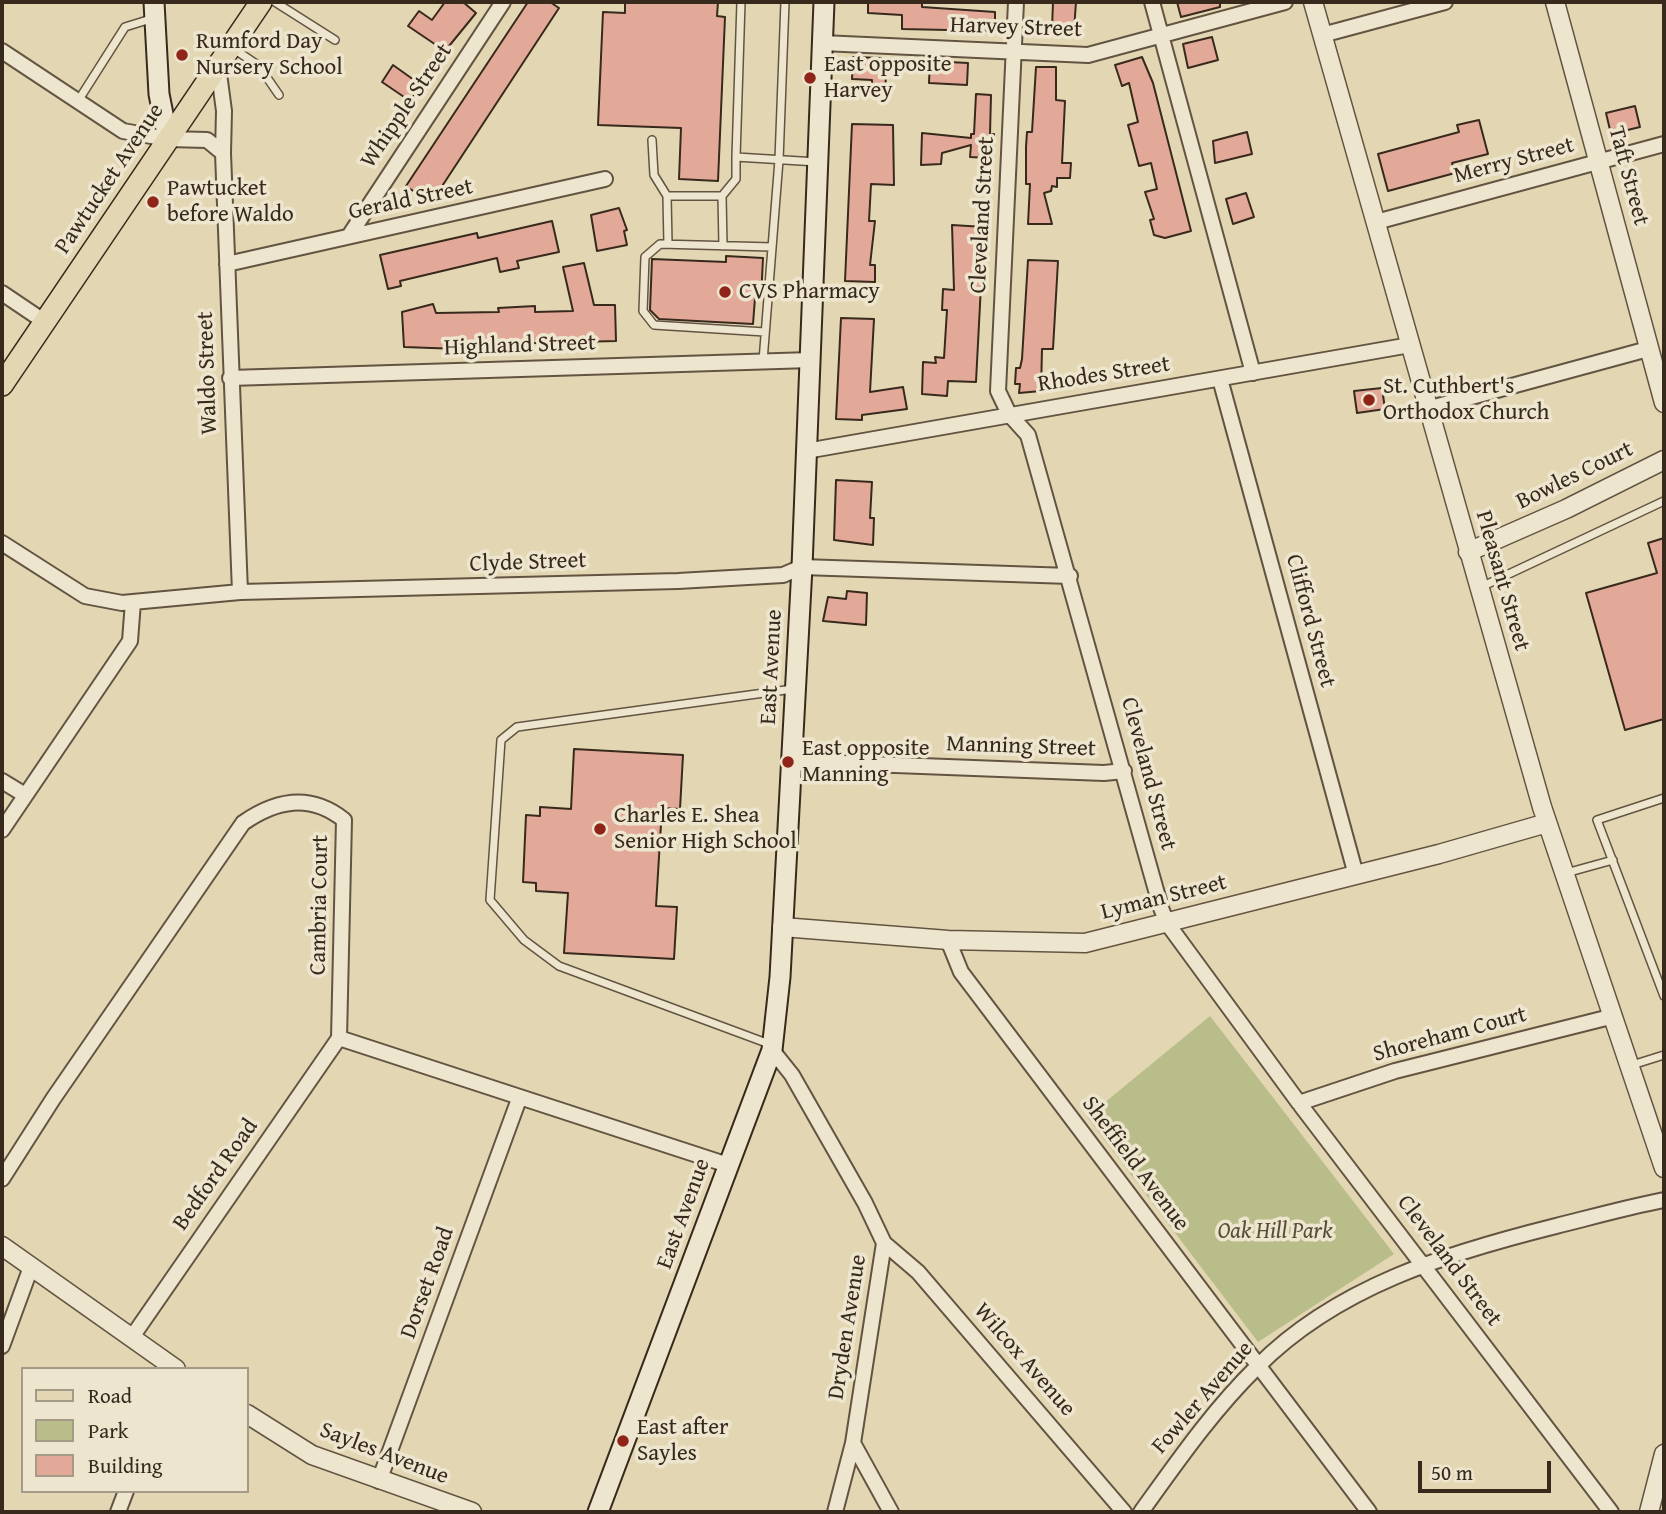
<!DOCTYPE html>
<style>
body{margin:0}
#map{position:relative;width:1666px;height:1514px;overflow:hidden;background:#e3d7b3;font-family:"Gentium Book Plus",serif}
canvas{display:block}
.frame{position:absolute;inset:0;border:4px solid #38291d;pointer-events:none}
.legend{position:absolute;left:21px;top:1367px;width:228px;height:126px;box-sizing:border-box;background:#ede5ce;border:2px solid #a59a87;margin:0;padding:9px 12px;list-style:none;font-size:21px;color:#38291d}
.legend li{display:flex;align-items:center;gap:14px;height:35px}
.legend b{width:35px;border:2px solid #a59a87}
.scale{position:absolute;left:1418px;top:1461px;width:133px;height:32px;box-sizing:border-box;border:4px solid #38291d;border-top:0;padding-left:9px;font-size:21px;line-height:24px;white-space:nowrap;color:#38291d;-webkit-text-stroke:5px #ede5ce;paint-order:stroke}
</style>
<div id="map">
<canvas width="1666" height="1514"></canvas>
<div class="frame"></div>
<ul class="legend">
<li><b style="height:9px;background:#e3d7b3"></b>Road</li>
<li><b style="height:19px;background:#b8bd89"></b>Park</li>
<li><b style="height:19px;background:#e3a998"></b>Building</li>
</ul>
<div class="scale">50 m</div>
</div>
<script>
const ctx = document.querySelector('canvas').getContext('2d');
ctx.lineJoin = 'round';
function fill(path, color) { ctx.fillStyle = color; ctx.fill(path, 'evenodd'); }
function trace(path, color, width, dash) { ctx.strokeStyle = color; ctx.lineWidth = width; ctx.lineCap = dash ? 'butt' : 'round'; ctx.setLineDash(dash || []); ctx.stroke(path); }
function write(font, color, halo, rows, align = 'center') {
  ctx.font = font + ' "Gentium Book Plus",serif'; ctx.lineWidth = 7; ctx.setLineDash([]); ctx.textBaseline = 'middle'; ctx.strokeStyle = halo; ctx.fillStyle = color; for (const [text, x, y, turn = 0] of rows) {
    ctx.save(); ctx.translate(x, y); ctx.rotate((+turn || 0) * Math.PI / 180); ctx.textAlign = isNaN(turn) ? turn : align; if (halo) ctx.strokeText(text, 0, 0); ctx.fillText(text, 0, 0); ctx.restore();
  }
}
fill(new Path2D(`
 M1210,1016L1394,1254L1258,1342L1087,1117Z`), '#b8bd89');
const building = new Path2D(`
 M445,2H463L476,13L445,51L408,26L419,11L432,20Z
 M528,2H550L559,8L431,203L406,186Z
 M625,2H718L717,16L725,17L718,181L679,179L681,128L598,125L603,12L625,13Z
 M868,2H922V7L995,12V31L902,29V15L868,13Z
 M1053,2H1076L1074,30L1052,29Z
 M1177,2H1220V7L1181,17Z
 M1212,37L1218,60L1188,68L1183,44Z
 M853,57L882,58L881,73H886L885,96L872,95V80L852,79Z
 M1142,57L1153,83L1191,231L1165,238L1154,235L1150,220L1154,219L1145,192L1157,189L1151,163L1139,166L1128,125L1138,122L1129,83L1122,86L1115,65Z
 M930,61L968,63L967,85L929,83Z
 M393,65L421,85L410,101L382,82Z
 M1036,67H1056V100L1065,101L1062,163H1071L1070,178H1057V187L1052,186L1051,191L1044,193L1052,224H1028L1030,184H1026V147L1027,132H1032Z
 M976,94L991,95L990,134H994L993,152H988V158L970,157L971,145L942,153L941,164L921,165L922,133L971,138V134H974Z
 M1635,106L1640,127L1611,134L1606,113Z
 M1479,120L1488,154L1452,163L1455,173L1388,191L1378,154L1459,132L1457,125Z
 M852,124L893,125L894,185L871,184L869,221H875L870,265H875V282L845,281Z
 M1247,132L1252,154L1215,163L1213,141Z
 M1246,193L1254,217L1233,224L1226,199Z
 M619,208L627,230L624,231L627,245L597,251L591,215Z
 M552,221L559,252L517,261L519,268L500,272L497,258L400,281L401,286L388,289L380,255L477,233L478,238Z
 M952,225L984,227L976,382L948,381L947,396L922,394L923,362L936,363L935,357L944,358L947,310H942L943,289L954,290Z
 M726,256L763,258L761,298H755L753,324L659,319L650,310L652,259L726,262Z
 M1028,260L1058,261L1053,349H1042L1041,391L1019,393L1020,384H1015L1016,368H1020L1022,359Z
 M584,263L594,305H615L616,341L459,345V349L404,347L402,312L433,304L436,313L499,312L498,308L535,306V312L573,311L563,267Z
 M841,318L874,319L870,392L903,387L907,409L862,415V420L836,419Z
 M1382,388L1385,409L1357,413L1354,391Z
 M836,480L872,482L870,518H874L873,545L834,540Z
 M1664,538V719L1625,730L1586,593L1657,573L1648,543Z
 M847,591L867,593L866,625L823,621L828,597L846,599Z
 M574,749L683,755L680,809L662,808L656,906L677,907L674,959L564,953L568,893L536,891V883L523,882L526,815L540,816V807L571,809Z`);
fill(building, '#e3a998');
trace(building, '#38291d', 2);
const service = new Path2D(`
 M275,2L335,40
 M741,2L736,157L817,162
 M231,47L259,66L279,95
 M78,101L125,27L154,18
 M652,140L654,175L667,196L668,244
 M667,196H722L736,179V157
 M722,196L723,246
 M765,332L654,325L643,311L645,257L660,244L772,247
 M763,361L779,160L785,2
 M1479,588L1664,501
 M1664,798L1597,820L1664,996
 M1566,873L1613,860
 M772,1045L559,966L524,940L490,900L501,740L517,727L793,689
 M1632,1065L1664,1055`);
const minor = new Path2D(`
 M1016,2L998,391L1009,414L1028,435L1161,908L1167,923L1299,1103L1611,1512
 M1152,2L1253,373
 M1322,35L1445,2
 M822,43L1088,55L1285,2
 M2,51L123,131L168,139L207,140L223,153L240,592
 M218,66L224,111L223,153
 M1376,222L1664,144
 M349,236L503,2
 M227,264L605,179
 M2,293L45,322
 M230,378L811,360
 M1220,379L1356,875
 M1427,409L1648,349
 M806,451L1410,345
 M2,543L85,596L122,603L240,592L678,581L783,575L802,567L1070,576
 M791,761L1104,773L1124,771
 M2,781L25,795
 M2,830L130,641L133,602
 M948,940L961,972L1369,1512
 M339,1038L728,1165
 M772,1050L792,1075L865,1203L884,1243L853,1443L835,1512
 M1299,1103L1395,1071L1614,1016
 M2,1179L53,1099L243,823C276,800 310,793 344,820L339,1038L132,1337
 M884,1243L918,1272L1124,1512
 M2,1346L31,1267
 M853,1443L891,1512
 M379,1481L519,1099
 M118,1512L126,1491
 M1141,1512C1177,1462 1213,1410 1257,1367C1337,1286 1448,1253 1556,1226C1592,1217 1628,1207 1664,1200`);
const tertiary = new Path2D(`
 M1313,2L1542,807L1664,1168
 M1555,2L1664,403
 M1468,552L1566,509L1664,460
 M782,927L948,940L1085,943L1439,854L1547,823
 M2,1246L176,1369
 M247,1414L312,1455L472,1512
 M1649,1512L1664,1454`);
const secondary = new Path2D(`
 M154,2L159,94L168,139
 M598,1512L772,1050L780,977L802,567L824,2`);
const primary = new Path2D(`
 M2,385L261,2`);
trace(service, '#635442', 10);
trace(minor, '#635442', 18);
trace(tertiary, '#635442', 21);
trace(secondary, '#38291d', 23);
trace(primary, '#38291d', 24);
trace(service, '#ede5ce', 7);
trace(minor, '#ede5ce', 14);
trace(tertiary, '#ede5ce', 18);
trace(secondary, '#ede5ce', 19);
trace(primary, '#e3d7b3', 21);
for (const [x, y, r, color] of [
 [182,55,7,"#8f2418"],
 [810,78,7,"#8f2418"],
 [153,202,7,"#8f2418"],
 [725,292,7,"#8f2418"],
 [1369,400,7,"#8f2418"],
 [788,762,7,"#8f2418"],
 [600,829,7,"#8f2418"],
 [623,1441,7,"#8f2418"]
]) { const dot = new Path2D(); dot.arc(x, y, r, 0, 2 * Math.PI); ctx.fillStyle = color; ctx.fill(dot); trace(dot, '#ede5ce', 2.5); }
write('23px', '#38291d', '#ede5ce', [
 ["Harvey Street",1016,28,2],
 ["Whipple Street",407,106,-56],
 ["Merry Street",1514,161,-15],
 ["Taft Street",1628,176,75],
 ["Pawtucket Avenue",110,179,-56],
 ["Gerald Street",411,200,-12],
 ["Cleveland Street",983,215,-87],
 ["Highland Street",520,346,-2],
 ["Waldo Street",208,373,-92],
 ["Rhodes Street",1104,375,-9],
 ["Bowles Court",1575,476,-26],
 ["Clyde Street",528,563,-2],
 ["Pleasant Street",1502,581,74],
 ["Clifford Street",1310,621,75],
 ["East Avenue",772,667,-87],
 ["Manning Street",1021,747,2],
 ["Cleveland Street",1148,774,75],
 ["Lyman Street",1164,898,-14],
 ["Cambria Court",320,905,-89],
 ["Shoreham Court",1450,1035,-15],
 ["Sheffield Avenue",1135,1164,53],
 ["Bedford Road",216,1175,-55],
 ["East Avenue",684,1214,-70],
 ["Cleveland Street",1449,1261,53],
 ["Dorset Road",428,1283,-70],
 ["Dryden Avenue",848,1327,-81],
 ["Wilcox Avenue",1024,1360,49],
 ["Fowler Avenue",1203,1398,-49],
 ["Sayles Avenue",384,1454,21]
]);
write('23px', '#38291d', '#ede5ce', [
 ["Rumford Day",196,42],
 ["Nursery School",196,68],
 ["East opposite",824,65],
 ["Harvey",824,91],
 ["Pawtucket",167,189],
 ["before Waldo",167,215],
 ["CVS Pharmacy",739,292],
 ["St. Cuthbert's",1383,387],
 ["Orthodox Church",1383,413],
 ["East opposite",802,749],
 ["Manning",802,775],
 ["Charles E. Shea",614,816],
 ["Senior High School",614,842],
 ["East after",637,1428],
 ["Sayles",637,1454]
], 'left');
write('italic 23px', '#584e38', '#ede5ce', [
 ["Oak Hill Park",1275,1232]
]);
</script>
